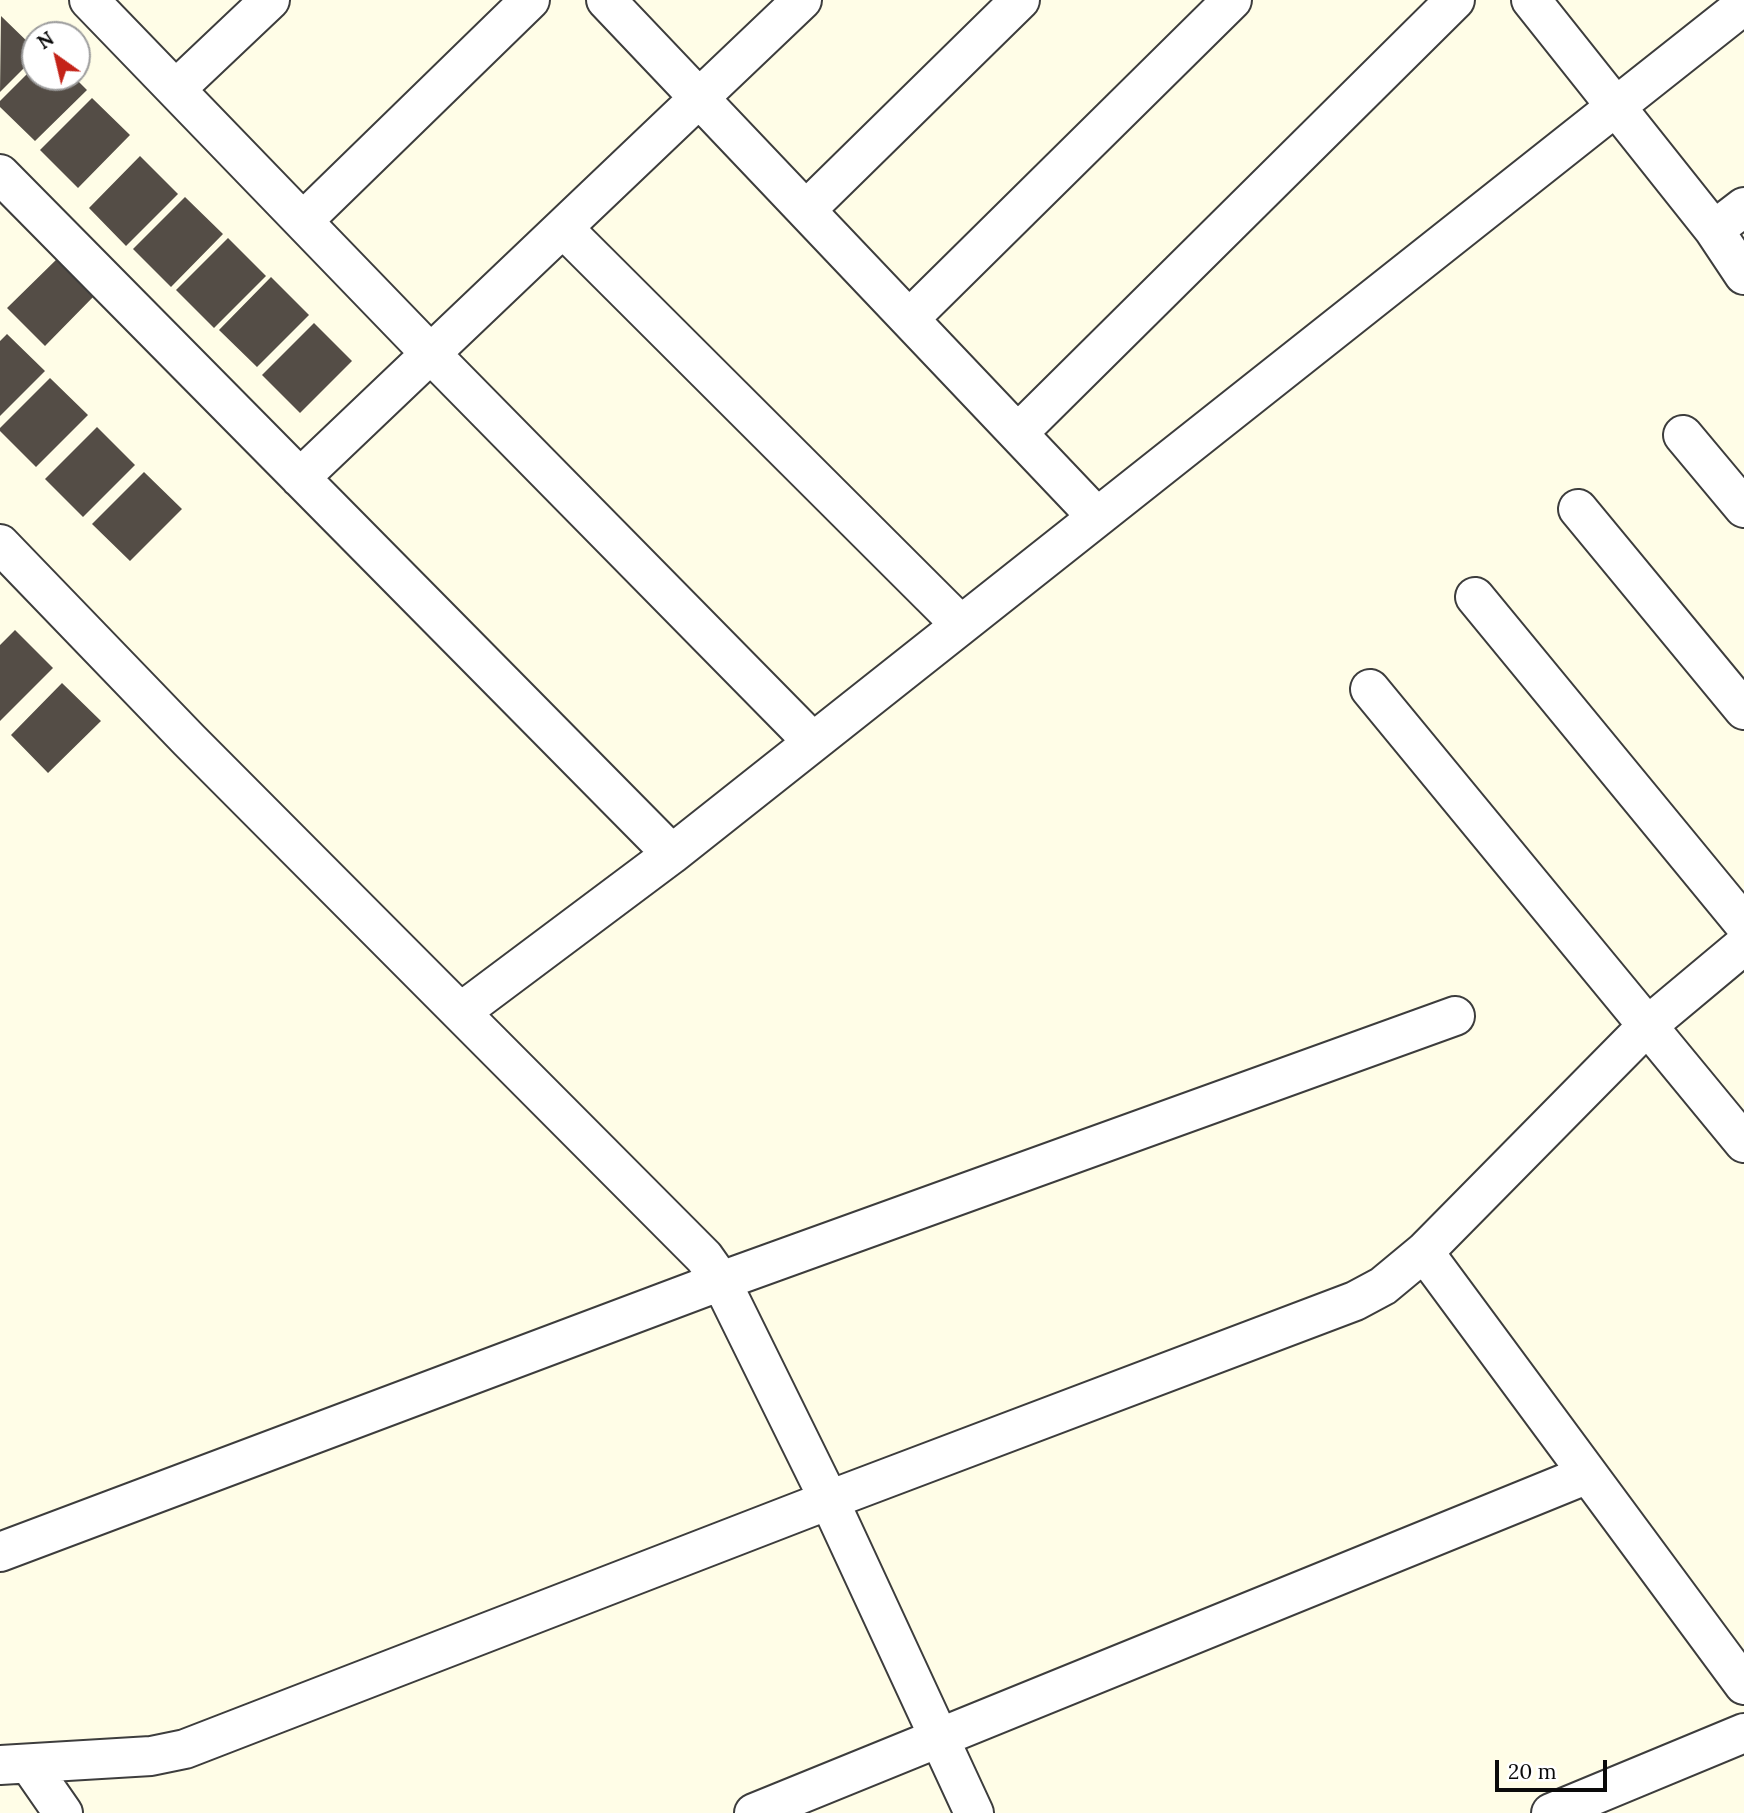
<!DOCTYPE html>
<style>
body{margin:0}
#map{position:relative;width:1744px;height:1813px;overflow:hidden;background:#fffde7;font-family:Lora,serif}
canvas{display:block}
.north{position:absolute;left:21px;top:21px;width:70px;height:70px;box-sizing:border-box;background:#fff;border:2px solid #9d9d9d;border-radius:50%;rotate:326deg;font-size:19px;font-weight:700;line-height:28px;text-align:center;color:#0a0a0a}
.north::after{content:'';display:block;margin:auto;width:24px;height:32px;background:#c42318;clip-path:polygon(50% 0,100% 100%,50% 72%,0 100%)}
.scale{position:absolute;left:1495px;top:1760px;width:112px;height:32px;box-sizing:border-box;border:4px solid #0a0a0a;border-top:0;padding-left:9px;font-size:21px;line-height:24px;white-space:nowrap;color:#0a0a0a;-webkit-text-stroke:5px #fff;paint-order:stroke}
</style>
<div id="map">
<canvas width="1744" height="1813"></canvas>
<div class="north">N</div>
<div class="scale">20 m</div>
</div>
<script>
const ctx = document.querySelector('canvas').getContext('2d');
ctx.lineJoin = 'round';
function fill(path, color) { ctx.fillStyle = color; ctx.fill(path, 'evenodd'); }
function trace(path, color, width, dash) { ctx.strokeStyle = color; ctx.lineWidth = width; ctx.lineCap = dash ? 'butt' : 'round'; ctx.setLineDash(dash || []); ctx.stroke(path); }
fill(new Path2D(`
 M1,16L35,49V57L0,92Z
 M35,66V77H74L87,90L35,141L0,107V101Z
 M92,98L130,135L78,188L40,150Z
 M140,156L178,194L126,246L89,208Z
 M185,197L223,234L171,287L133,249Z
 M228,238L266,276L214,328L176,290Z
 M59,257L96,294L45,346L7,308Z
 M271,277L309,315L257,367L219,330Z
 M314,323L352,361L300,413L262,375Z
 M7,334L45,371L0,416V341Z
 M50,378L88,415L36,467L0,431V428Z
 M97,427L135,465L83,517L45,479Z
 M144,472L182,509L130,561L92,524Z
 M15,630L53,668L0,721V645Z
 M62,683L101,721L48,773L11,735Z`), '#544d46');
const street = new Path2D(`
 M89,0L431,354L813,742
 M606,0L1097,517
 M1531,0L1714,230L1744,275
 M176,89L270,0
 M0,174L672,854
 M807,209L1020,0
 M303,221L530,0
 M563,228L961,625
 M1714,230L1744,207
 M910,318L1232,0
 M1018,433L1455,0
 M1683,435L1744,508
 M300,478L802,0
 M1578,509L1744,710
 M0,544L189,740L704,1257L721,1281L829,1500L974,1813
 M1475,597L1744,924
 M1370,689L1744,1143
 M461,1012L672,854L1744,5
 M1424,1252L1744,1685
 M0,1552L721,1281L1455,1016
 M29,1764L63,1813
 M0,1765L151,1756L185,1749L829,1500L1355,1301L1383,1286L1424,1252L1646,1027L1744,945
 M754,1813L1588,1474
 M1551,1813L1744,1733`);
trace(street, '#3d3d3d', 42);
trace(street, '#fff', 38);
</script>
